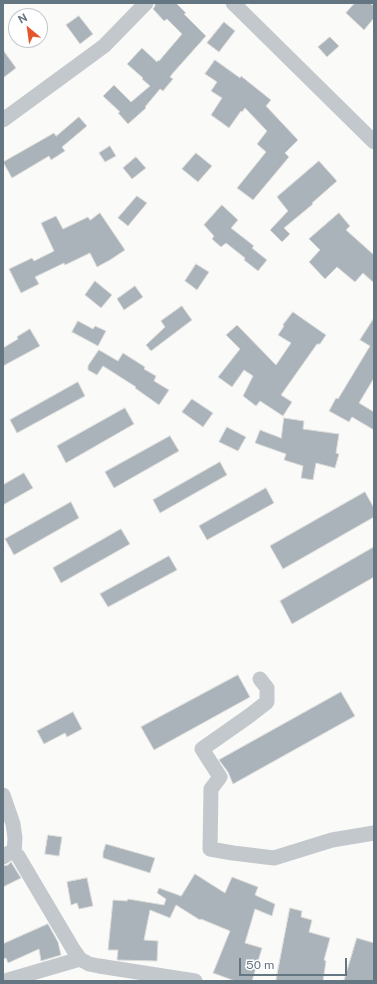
<!DOCTYPE html>
<style>
body{margin:0}
#map{position:relative;width:377px;height:984px;overflow:hidden;background:#fafaf8;font-family:"Public Sans",sans-serif}
canvas{display:block}
.frame{position:absolute;inset:0;border:4px solid #657683;pointer-events:none}
.north{position:absolute;left:8px;top:8px;width:40px;height:40px;box-sizing:border-box;background:#fff;border:1px solid #c1c8cd;border-radius:50%;rotate:331deg;font-size:11px;font-weight:700;line-height:16px;text-align:center;color:#657683}
.north::after{content:'';display:block;margin:auto;width:14px;height:18px;background:#e4572e;clip-path:polygon(50% 0,100% 100%,50% 72%,0 100%)}
.scale{position:absolute;left:239px;top:958px;width:108px;height:18px;box-sizing:border-box;border:2px solid #657683;border-top:0;padding-left:5px;font-size:12px;line-height:14px;white-space:nowrap;color:#657683;-webkit-text-stroke:3px #fff;paint-order:stroke}
</style>
<div id="map">
<canvas width="377" height="984"></canvas>
<div class="frame"></div>
<div class="north">N</div>
<div class="scale">50 m</div>
</div>
<script>
const ctx = document.querySelector('canvas').getContext('2d');
ctx.lineJoin = 'round';
function fill(path, color) { ctx.fillStyle = color; ctx.fill(path, 'evenodd'); }
function trace(path, color, width, dash) { ctx.strokeStyle = color; ctx.lineWidth = width; ctx.lineCap = dash ? 'butt' : 'round'; ctx.setLineDash(dash || []); ctx.stroke(path); }
const building = new Path2D(`
 M155,3H176L186,13L184,14L206,36L173,73L170,77L173,79L163,91L160,89L145,107L146,108L128,124L118,113L120,112L103,96L114,85L131,102L150,86L142,79L143,78L127,64L142,48L157,62L158,60L159,61L182,34L167,19L164,21L153,9L155,6Z
 M355,3H370L374,6V18L364,30L346,13Z
 M79,16L93,34L80,44L66,25Z
 M224,22L235,31L219,52L207,43Z
 M330,37L339,46L327,57L318,47Z
 M3,50L16,68L3,78Z
 M215,60L240,78L241,76L271,100L266,106L298,140L285,153L289,157L253,200L237,188L266,152L257,144L267,131L245,108L242,112L241,111L229,128L211,115L222,98L211,91L217,82L205,74Z
 M79,117L87,126L62,147L65,151L51,160L49,156L12,178L3,162L54,133L56,136Z
 M110,146L116,156L105,162L99,153Z
 M196,153L212,166L198,182L182,169Z
 M136,157L146,168L132,179L123,168Z
 M319,161L337,181L312,203L313,204L284,228L290,234L282,242L270,230L288,211L277,197Z
 M137,196L147,203L128,226L118,218Z
 M222,205L238,220L231,228L254,246L252,248L267,260L258,271L244,260L245,258L226,243L221,247L212,239L214,236L204,225Z
 M100,213L125,250L110,260L97,267L90,253L65,265L64,263L35,277L39,284L21,293L9,269L32,258L34,261L54,251L41,223L56,216L63,229L88,217L90,220Z
 M339,213L350,226L346,230L374,255V283L363,273L355,282L337,267L325,279L309,262L320,250L309,239Z
 M196,264L209,272L197,290L185,281Z
 M95,281L112,295L101,308L85,295Z
 M135,286L143,297L124,310L117,299Z
 M182,306L192,320L151,351L146,345L165,327L161,321Z
 M293,312L326,335L320,344H317L281,395L292,402L283,416L260,401L256,406L243,396L253,376L244,370L232,387L218,377L240,349L226,335L237,325L276,365L291,343L278,335L284,326L283,325Z
 M374,318V378L359,403L374,412V430L352,417L349,422L329,411L336,398L338,399L370,346L360,340Z
 M78,321L93,329L95,326L106,331L98,346L72,332Z
 M30,329L40,346L3,366V348L18,339L17,337Z
 M99,350L118,361L123,353L145,367L144,369L156,376L154,381L169,390L159,405L135,388L136,387L103,366L97,375L88,370V366Z
 M78,382L85,396L17,433L10,420Z
 M192,399L213,413L203,427L182,412Z
 M125,408L134,424L66,463L57,446Z
 M284,418L304,421L303,429L339,434L336,453L339,454L335,468L316,463L313,480L301,478L303,466L284,460L286,454L255,443L260,430L281,438Z
 M227,427L246,437L238,451L219,442Z
 M170,436L179,451L114,488L105,472Z
 M220,462L227,475L160,513L153,500Z
 M24,473L33,488L3,505V485Z
 M266,488L274,503L207,540L199,526Z
 M365,492L374,508V517L283,569L270,546Z
 M71,502L79,518L14,555L5,539Z
 M121,529L130,544L61,583L53,568Z
 M374,547V577L292,624L280,601Z
 M169,556L177,570L108,607L100,594Z
 M238,675L250,697L154,750L141,727Z
 M341,692L355,716L233,784L228,772L219,760Z
 M73,712L82,729L67,737L65,733L44,744L37,731Z
 M48,835L62,837L59,856L45,854Z
 M106,844L155,858L150,873L103,858V853Z
 M11,862L21,878L3,887V866L8,865Z
 M195,874L225,893L232,877L258,887L255,895L275,904L272,916L255,909L245,943L262,948L252,981H235L213,973L230,931L201,919L200,920L176,905L170,918L150,910L144,940L158,941L157,961L117,960L118,950H108L113,900L127,901L128,899L164,905L166,899L157,893L159,888L181,896Z
 M87,878L93,906L79,909L77,903L71,905L67,882Z
 M290,908L302,911L301,917L312,920L309,932L330,938L324,960L326,961L323,981H276Z
 M48,924L58,942L61,955L41,961L39,949L8,963L6,958L3,959V944Z
 M357,938L374,943V981H344Z`);
fill(building, '#aab3b9');
trace(building, '#dcdcda', 1);
trace(new Path2D(`
 M233,3L374,142
 M3,120L104,46L146,3
 M260,679L267,688V702L249,716L202,749L220,777L211,789L210,849L233,853L274,858L332,840L374,833
 M3,795L13,824L15,838L14,853
 M3,857L9,853H14L18,856L73,949L80,959L89,964L99,966L195,981
 M5,981L80,959`), '#c3c8cc', 15);
</script>
